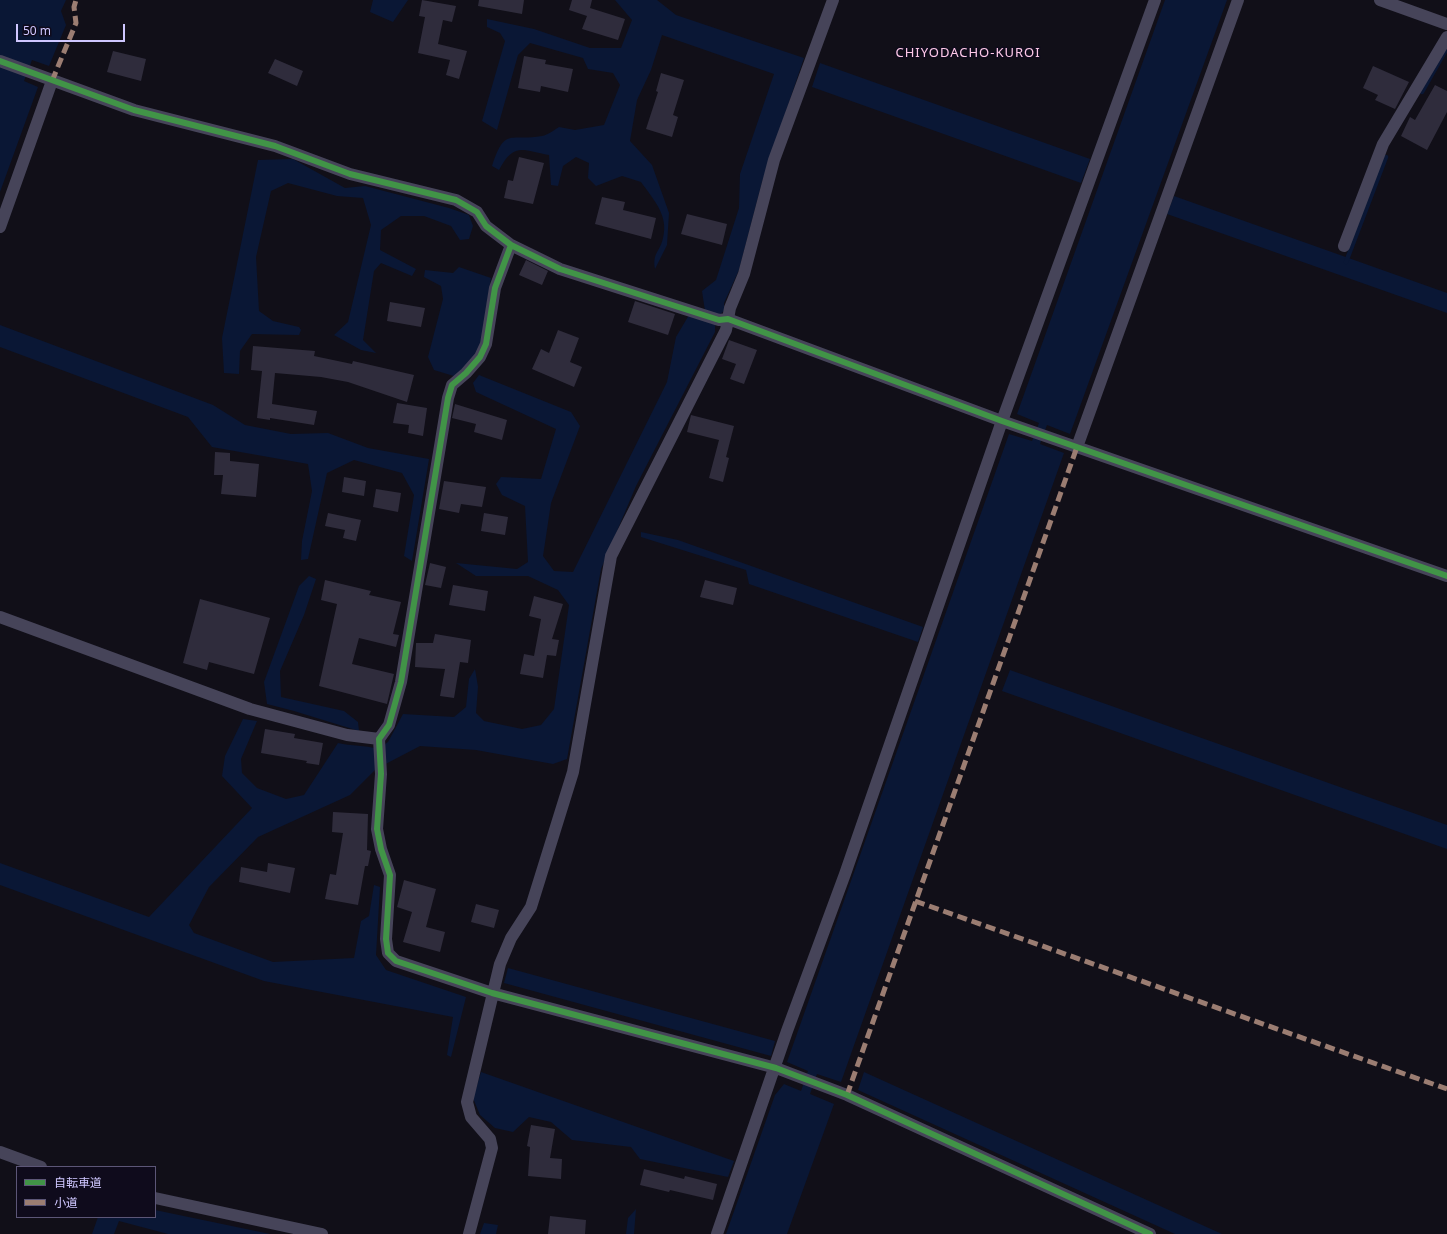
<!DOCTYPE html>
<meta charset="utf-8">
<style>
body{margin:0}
#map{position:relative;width:1447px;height:1234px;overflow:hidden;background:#110f18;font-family:"Noto Sans","Noto Sans JP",sans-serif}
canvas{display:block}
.legend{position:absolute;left:16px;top:1166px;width:140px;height:52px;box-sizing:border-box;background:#0f0b1c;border:1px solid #5c5677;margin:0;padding:5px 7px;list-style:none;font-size:12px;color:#cfc7ff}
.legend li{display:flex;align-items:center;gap:8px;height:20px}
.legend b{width:20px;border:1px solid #5c5677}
.scale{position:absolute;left:16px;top:24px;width:109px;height:18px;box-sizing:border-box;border:2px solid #cfc7ff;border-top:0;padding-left:5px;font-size:12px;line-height:14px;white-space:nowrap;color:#cfc7ff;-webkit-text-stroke:3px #0f0b1c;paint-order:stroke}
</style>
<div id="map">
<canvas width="1447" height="1234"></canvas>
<ul class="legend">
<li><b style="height:5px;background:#419447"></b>自転車道</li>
<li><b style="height:5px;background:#9b7d72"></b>小道</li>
</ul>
<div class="scale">50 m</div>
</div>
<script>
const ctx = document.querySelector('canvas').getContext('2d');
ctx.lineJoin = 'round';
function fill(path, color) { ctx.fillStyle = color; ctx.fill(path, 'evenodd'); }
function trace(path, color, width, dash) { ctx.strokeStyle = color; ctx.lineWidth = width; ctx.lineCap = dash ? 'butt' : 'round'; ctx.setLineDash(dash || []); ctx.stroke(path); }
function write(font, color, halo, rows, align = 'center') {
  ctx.font = font + ' "Noto Sans",sans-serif'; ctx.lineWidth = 3; ctx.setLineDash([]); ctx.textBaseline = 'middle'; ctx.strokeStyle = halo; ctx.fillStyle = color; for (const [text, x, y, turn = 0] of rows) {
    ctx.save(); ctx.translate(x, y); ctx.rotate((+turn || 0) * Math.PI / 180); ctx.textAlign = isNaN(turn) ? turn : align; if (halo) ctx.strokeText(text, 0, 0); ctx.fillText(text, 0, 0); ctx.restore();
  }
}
fill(new Path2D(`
 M0,0H66L61,11L66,25L49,66L32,60L24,81L38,87L0,192Z
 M373,0H408L393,22L370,12Z
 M615,0H657L676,15L804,58L762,182L739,270L724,303V311C716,317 715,322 715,332L636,486L601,569L567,759L553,764L476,750L420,746L376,769L350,795L258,837L209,887L189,925L194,933L273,962L354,958L361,921L369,916L374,885L380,887L376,955L386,970L466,997L451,1057L447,1055L453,1017L264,981L0,885V863L149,917L252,808L222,776L225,756L243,719L257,721L241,759L242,773L257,788L286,799L304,795L338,743C351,746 365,745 378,749L388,742L403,714L454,717L466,707L469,679L475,669L478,687L476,713L484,721L522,729L541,725L554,709L569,605L558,590L528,576H476L456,563L517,569L528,562L525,506L502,495L496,484L501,477L541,479L556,429L476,392L473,383L479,375L571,412L580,426L551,503L543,556L554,571L573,572L667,382L676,337L689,315L705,311L702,291L716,280L739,208L740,174L774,74L662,35L651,70L637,100L630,141L652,165L669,213L667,245L655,269C652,253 660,252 663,238C669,215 653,199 641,182L622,176L596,186L588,178L589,163L576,157L563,166L558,186L551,185L549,155C522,150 514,142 499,170L492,166C505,126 510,142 542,136C548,135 554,130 559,127L575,130L604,125L620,85L613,73L588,69L583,58L530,43L518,55L497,130L482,121L505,41L500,33L487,27V19L534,29L590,48H621L632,20Z
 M1165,0H1227L1070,434L1047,425L1040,444L1064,453L841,1082L817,1074L810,1094L834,1104L787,1234H726L775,1095L784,1084L801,1091L808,1071L787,1062L1009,434L1032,441L1039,423L1017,414Z
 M820,63L1090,159L1081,183L812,87Z
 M293,159L345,188L365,186L449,208L469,215L473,226L469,239L460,240L451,226L424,216H401L381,230L380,250L416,269L412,276L381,263L374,271L363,340L376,353L361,350L334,335L348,322L371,225L363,198L337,196L288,183L271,191L256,257L259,311L273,321L299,327L301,330L299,335L252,334L240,351L239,374L224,373L222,338L258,160Z
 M1174,196L1447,293V313L1167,214Z
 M459,267L491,278L481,343L475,356L457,377L434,370L428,357L443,299L441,286L424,277L425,270L453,273Z
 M0,325L213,405L245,425L291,434L328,433L368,448L429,459L412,561L404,556L414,495L402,473L354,460L327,473L308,559L301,560L302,541L312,491L308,464L212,447L188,417L0,347Z
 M641,532L678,540L923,627L918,642L749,584L746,570L641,537Z
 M309,576L316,579L304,615L280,671L281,697L344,711L358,722L359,731L294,711L267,704L264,682L299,586Z
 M1010,670L1447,825V849L1002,691Z
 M508,968L775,1041L771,1056L504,983Z
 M481,1072L734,1161L728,1177L640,1159L631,1147L572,1140L551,1122L529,1117L513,1132L495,1128L480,1115L473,1098Z
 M864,1072L1222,1234H1175L858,1090Z
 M636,1209L634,1234H626L628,1218Z
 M155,1210L270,1234H168L119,1221L114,1234H92L98,1217H155Z
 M484,1223L498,1225L496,1234H480Z`), '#0a1735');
trace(new Path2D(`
 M1422,92L1447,48
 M1346,262L1386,157`), '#0a1735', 4.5);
fill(new Path2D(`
 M422,0L456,6L452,22L443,20L438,44L467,51L459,79L446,75L450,60L418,53L425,17L419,16Z
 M479,0H524L522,14L478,6Z
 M572,0H592L590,8L625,19L618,40L582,29L587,16L569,10Z
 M113,51L146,59L141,81L107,72Z
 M524,56L546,60L545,64L573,69L568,92L541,86L540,92L518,88Z
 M275,59L303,71L297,86L268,73Z
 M1373,66L1409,82L1395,109L1375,100L1378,95L1363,88Z
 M661,73L684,80L673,115L678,117L672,137L646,129L658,92L656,91Z
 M1435,85L1447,91V112L1427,150L1401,136L1410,117L1415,120Z
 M519,157L544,163L533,204L504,198L508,180L513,181Z
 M602,197L625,202L623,210L656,218L651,239L595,224Z
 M687,214L727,224L722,245L681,234Z
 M526,260L548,271L542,285L519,275Z
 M635,301L675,314L668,335L628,322Z
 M390,302L425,308L421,327L387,321Z
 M558,330L579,338L570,362L582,367L574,387L532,369L541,349L549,353Z
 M729,340L757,350L744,384L730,379L736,364L722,359Z
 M253,346L315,351L314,356L352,364L353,361L414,375L407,402L348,382L321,377L275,373L272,404L317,411L314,425L270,418V420L257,418L262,371L251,370Z
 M397,403L427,408L423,436L408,433L409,425L393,423Z
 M455,404L507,420L502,440L474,432L476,424L452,418Z
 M691,415L734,426L726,457L729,458L723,482L709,478L719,440L687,432Z
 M215,452L230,453V461L259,464L256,497L221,494L223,475H214Z
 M344,477L366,481L364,496L342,492Z
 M444,481L486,487L482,507L461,504L459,513L439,509Z
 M376,489L401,493L398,512L373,507Z
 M328,513L361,520L356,541L343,538L345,530L325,526Z
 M484,513L508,517L505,535L481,531Z
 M430,563L446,567L441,588L425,585Z
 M325,580L371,591L369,595L401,602L393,634L399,635L396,647L359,638L352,664L394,674L387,704L319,686L337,604L321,600Z
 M705,580L737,588L733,605L700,597Z
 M453,585L488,591L485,611L449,605Z
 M534,596L563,604L552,639L559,640L556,656L547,655L543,678L520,674L524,654L534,656L541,619L529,616Z
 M200,599L270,618L254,674L209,662L207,670L183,663Z
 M435,634L471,640L468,663L460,662L454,698L440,696L445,669L415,667L416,643H433Z
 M265,729L295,734L294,738L323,743L319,765L306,763L307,761L261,753Z
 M333,812L368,814L367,850L371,851L368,866H365L358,905L325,899L330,874L336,875L343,833L332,832Z
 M268,863L295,868L290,893L239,882L241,867L267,872Z
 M404,880L436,889L426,927L445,932L440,952L403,942L412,912L397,907Z
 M476,904L499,910L494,928L471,922Z
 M531,1125L555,1129L550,1158L562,1159L561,1179L528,1176L530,1147L527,1146Z
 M644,1169L684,1179L685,1176L717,1184L713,1200L670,1190L669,1192L640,1185Z
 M550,1216L586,1220L585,1234H548Z`), '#2f2c3c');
trace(new Path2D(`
 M1380,0L1447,24
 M0,61L134,110L275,146L350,174L456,200L477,212L486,226L511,245L560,269L719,320L728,319L1002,421L1447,576
 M0,227L52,81
 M511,245L495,288L486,344L480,357L466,373L452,385L448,398L401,682L389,725L379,739L381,774L377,829L381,849L390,875L386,939L388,953L396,961L492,993L776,1068L847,1095L1150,1234
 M1344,246L1383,144L1447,37
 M1077,447L1238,0
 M0,617L250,709L347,735L379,739
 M0,1152L41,1167
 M155,1198L322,1234
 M469,1234L492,1148L490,1139L471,1117L467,1102L500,964L511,938L531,907L573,772L611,556L726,330L730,308L744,274L774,160L833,0
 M717,1234L787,1031L845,874L1002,421L1155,0`), '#464459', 12);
trace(new Path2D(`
 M52,81L76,23L74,7L76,0
 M915,901L1447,1089
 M847,1095L1077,447`), '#9b7d72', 5, [10, 5]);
trace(new Path2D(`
 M0,61L134,110L275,146L350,174L456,200L477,212L486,226L511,245L560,269L719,320L728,319L1002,421L1447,576
 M511,245L495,288L486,344L480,357L466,373L452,385L448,398L401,682L389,725L379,739L381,774L377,829L381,849L390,875L386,939L388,953L396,961L492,993L776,1068L847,1095L1150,1234`), '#419447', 6);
ctx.letterSpacing = '1px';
write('13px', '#ffc9e9', '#0f0b1c', [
 ["CHIYODACHO-KUROI",968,53]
]);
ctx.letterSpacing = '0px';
</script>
